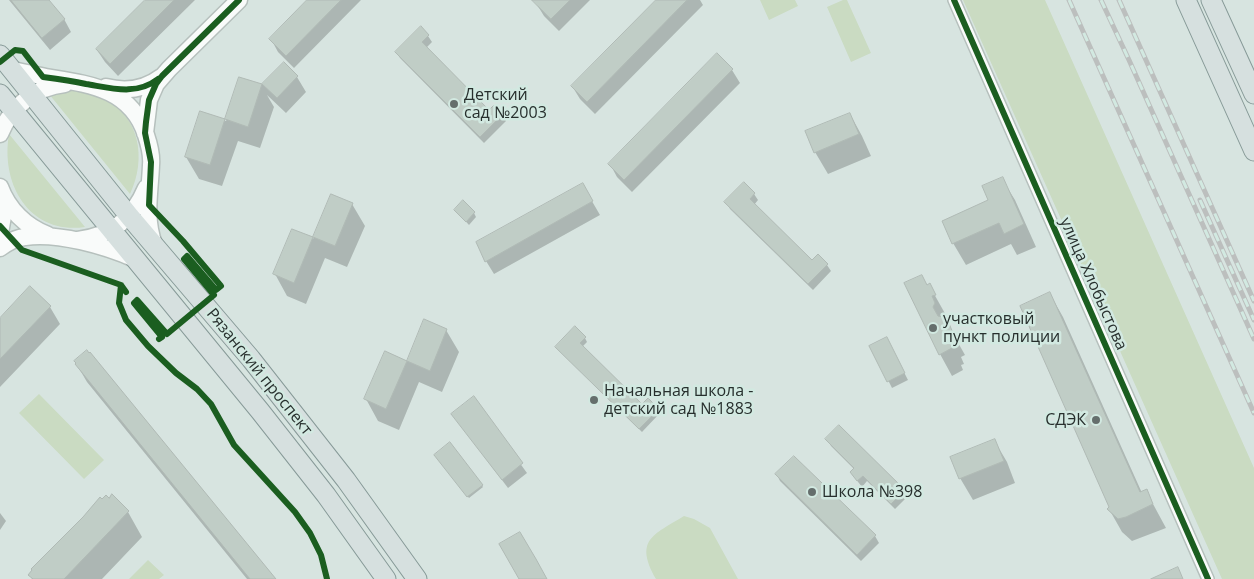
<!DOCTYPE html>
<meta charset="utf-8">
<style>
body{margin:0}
canvas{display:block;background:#d7e4e0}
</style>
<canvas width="1254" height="579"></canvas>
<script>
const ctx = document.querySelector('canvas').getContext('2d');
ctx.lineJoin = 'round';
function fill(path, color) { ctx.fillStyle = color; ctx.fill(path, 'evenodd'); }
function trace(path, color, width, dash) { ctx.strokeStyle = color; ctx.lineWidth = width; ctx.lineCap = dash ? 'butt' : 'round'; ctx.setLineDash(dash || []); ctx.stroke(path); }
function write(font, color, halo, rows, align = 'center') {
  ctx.font = font + ' "Open Sans",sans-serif'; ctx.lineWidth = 5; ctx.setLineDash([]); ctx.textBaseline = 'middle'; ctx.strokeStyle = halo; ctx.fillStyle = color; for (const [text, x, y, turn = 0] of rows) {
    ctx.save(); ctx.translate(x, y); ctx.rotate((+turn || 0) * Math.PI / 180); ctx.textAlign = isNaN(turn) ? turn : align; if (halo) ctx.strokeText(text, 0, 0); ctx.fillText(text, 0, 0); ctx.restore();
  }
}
fill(new Path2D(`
 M760,0H795L798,6L769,20Z
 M843,0H847L871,53L851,62L827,7Z
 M963,0H1045L1254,468V579H1222Z
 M78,90C86,92 94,94 101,97C140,114 147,159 130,194L49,94L61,91Z
 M9,134L85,227C31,235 0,186 9,134Z
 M39,394L104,460L84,479L19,413Z
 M684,516L694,519L710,528L738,579H656C634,540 653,535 684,516Z
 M148,560L164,575L159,579H129Z`), '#cadbc2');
fill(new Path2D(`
 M9,0H48L64,19L71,32L50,50Z
 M147,0H195L118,76L105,62L97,50Z
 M309,0H361L294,68L278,52L271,39Z
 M540,0H590L559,31L544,16L536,3Z
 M657,0H700L703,5L595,114L580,99L572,86Z
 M428,36L432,42L426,48L489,112L502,115L506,121L484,143L400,58L396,52Z
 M718,55L732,70L740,83L632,192L617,177L610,164Z
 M284,64L297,77L306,92L286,113L267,95L274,107L260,148L238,141L222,186L199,179L186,157L201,113L226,121L240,78L262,85Z
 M850,114L862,136L871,156L828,174L815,152Z
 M1002,179L1015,200L1036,247L1017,255L1011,244L966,265L953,243L990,201Z
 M582,184L600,215L494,274L486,261Z
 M754,194L758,200L754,205L812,261L818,255L827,265L831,271L813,290L730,209L726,202Z
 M331,195L352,204L365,226L347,267L325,258L306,304L287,296L275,274L293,230L313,239Z
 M455,210L474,213L476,217L469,225Z
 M929,285L947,317L944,319L946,323H947L965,355L961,357L964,364L961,365L963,370L952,376L940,354L927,286Z
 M1050,294L1063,317L1142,493L1146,491L1166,528L1132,541L1122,532L1109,509L1111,507Z
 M50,307L60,324L0,387V320Z
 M425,321L446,330L459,352L442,392L419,382L399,430L378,421L366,399L386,353L407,362Z
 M585,338L587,342L582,347L642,406L658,409L660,413L642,432L556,347Z
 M890,345L908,380L892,388L871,346Z
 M77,365L275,579H247L87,382Z
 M473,398L527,473L508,488L452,414Z
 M827,439L904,491L907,497L895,509L867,481L862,487L851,473L854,469L831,446Z
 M994,440L1007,462L1015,483L973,500L960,478Z
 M450,444L483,487L469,498L436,457Z
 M794,457L875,536L879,543L861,561L780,481L777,475Z
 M128,512L142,537L102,579H32L30,575Z
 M0,513L6,521L0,530Z`), '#0003');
const building = new Path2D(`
 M11,0H49L65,19L42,38Z
 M145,0H174L110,64L96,49Z
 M307,0H341L286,56L269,39Z
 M532,0H570L551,19Z
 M656,0H687L587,102L571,86Z
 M421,26L429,35L422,42L489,110L494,105L503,114L480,137L395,52Z
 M717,53L733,69L624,180L608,164Z
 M284,62L298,76L277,98L262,84Z
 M239,77L262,84L248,127L225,119Z
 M200,111L225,119L210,165L185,157Z
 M850,113L859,134L814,153L805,131Z
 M1003,177L1024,224L1004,234L999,223L952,244L942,221L988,200L982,186Z
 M744,182L755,193L750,199L812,260L818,254L828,264L808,284L724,202Z
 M583,183L593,201L485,262L476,242Z
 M331,194L353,203L335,246L313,237Z
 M463,200L475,212L466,222L454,210Z
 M292,229L313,237L294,283L273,274Z
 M922,275L927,285L930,283L936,295L932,296L935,303L933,307L938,316L943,317L945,322L948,321L953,333L949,335L953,342L949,343L952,348L939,355L904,283Z
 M30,286L51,306L0,359V318Z
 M1050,292L1140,492L1147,489L1153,504L1126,517L1118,519L1107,509L1109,507L1020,306Z
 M424,319L447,329L430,371L407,361Z
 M575,326L586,337L580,343L642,404L648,398L659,409L639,429L555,347Z
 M887,337L905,373L887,382L869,346Z
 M87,350L89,353L90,352L276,579H250L75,364L76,363L74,361Z
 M385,351L407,361L386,409L364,399Z
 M474,396L523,463L502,480L451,414Z
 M839,425L905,490L891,504L863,476L857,481L850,472L854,468L825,439Z
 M995,439L1004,461L959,479L950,457Z
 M450,442L483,485L467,497L434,455Z
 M794,456L876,535L857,555L775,474Z
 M112,494L129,511L64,579H33L28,575L32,570L31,569L83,517L100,497L102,499L106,495L109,498Z
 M520,532L536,559L547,579H519L499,544Z
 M1178,567L1183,579H1151Z`);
fill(building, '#c0cdc6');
trace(building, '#b0bab5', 1);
const street = new Path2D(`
 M954,0L1208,579`);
const secondary = new Path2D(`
 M13,70C24,72 35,75 46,77C88,84 131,88 146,135C149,144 152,155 151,165C150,192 144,218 154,244
 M106,87C126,92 144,90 161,77
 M145,133L149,100L156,84L169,69L239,0
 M0,134C11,107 35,87 65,84
 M0,187C8,209 26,227 48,235
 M0,233L3,216L1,194
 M78,240C112,235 133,219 146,188
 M0,248C8,242 15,238 25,237C57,232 106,246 135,259`);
const primary = new Path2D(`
 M1186,0L1254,151
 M1211,0L1254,94
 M0,55L130,217L251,359L346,480L417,579
 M0,94L260,411L326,495L386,579`);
trace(street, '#b6c0bd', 14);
trace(secondary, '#b6c0bd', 19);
trace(primary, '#879a98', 21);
trace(street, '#f9fbfa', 11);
trace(secondary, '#f9fbfa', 16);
trace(primary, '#d6e0df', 19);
const rail = new Path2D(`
 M1069,0L1254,413
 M1101,0L1129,60L1254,339
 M1119,0L1254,301
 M1200,200L1254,320`);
trace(rail, '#bcbfbe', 5);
trace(rail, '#d2e9e1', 3, [9]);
trace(new Path2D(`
 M954,0L1208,579
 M0,62L15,50L23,51L43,77C58,79 72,81 86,84C111,88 136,96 158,79
 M0,226L22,250L121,285L126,292
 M121,285L119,303L126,320L148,346L176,373L197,389L211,404L234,445L295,512L310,533L321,555L327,579
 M159,339L162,337L134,303L137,300L167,334L214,295L184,259L187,256L216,290L221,286L183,241L149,205L151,162L145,133L146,122L149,100L156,84L162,76L239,0`), '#1b5e20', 6);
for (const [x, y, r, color] of [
 [454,104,5,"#656e6c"],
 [933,328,5,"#656e6c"],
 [594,400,5,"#656e6c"],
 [1096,420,5,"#656e6c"],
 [812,492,5,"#656e6c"]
]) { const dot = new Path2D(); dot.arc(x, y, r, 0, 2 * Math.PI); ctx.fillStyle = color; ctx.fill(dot); trace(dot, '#d2e9e1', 2); }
write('16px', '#272f2d', '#d2e9e1', [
 ["Детский",464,95],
 ["сад №2003",464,113],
 ["участковый",943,319],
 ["пункт полиции",943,337],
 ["Начальная школа -",604,391],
 ["детский сад №1883",604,409],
 ["СДЭК",1086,420,"right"],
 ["Школа №398",822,492]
], 'left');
write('16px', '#272f2d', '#d2e9e1', [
 ["улица Хлобыстова",1093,284,66],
 ["Рязанский проспект",259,372,51]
]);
</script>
